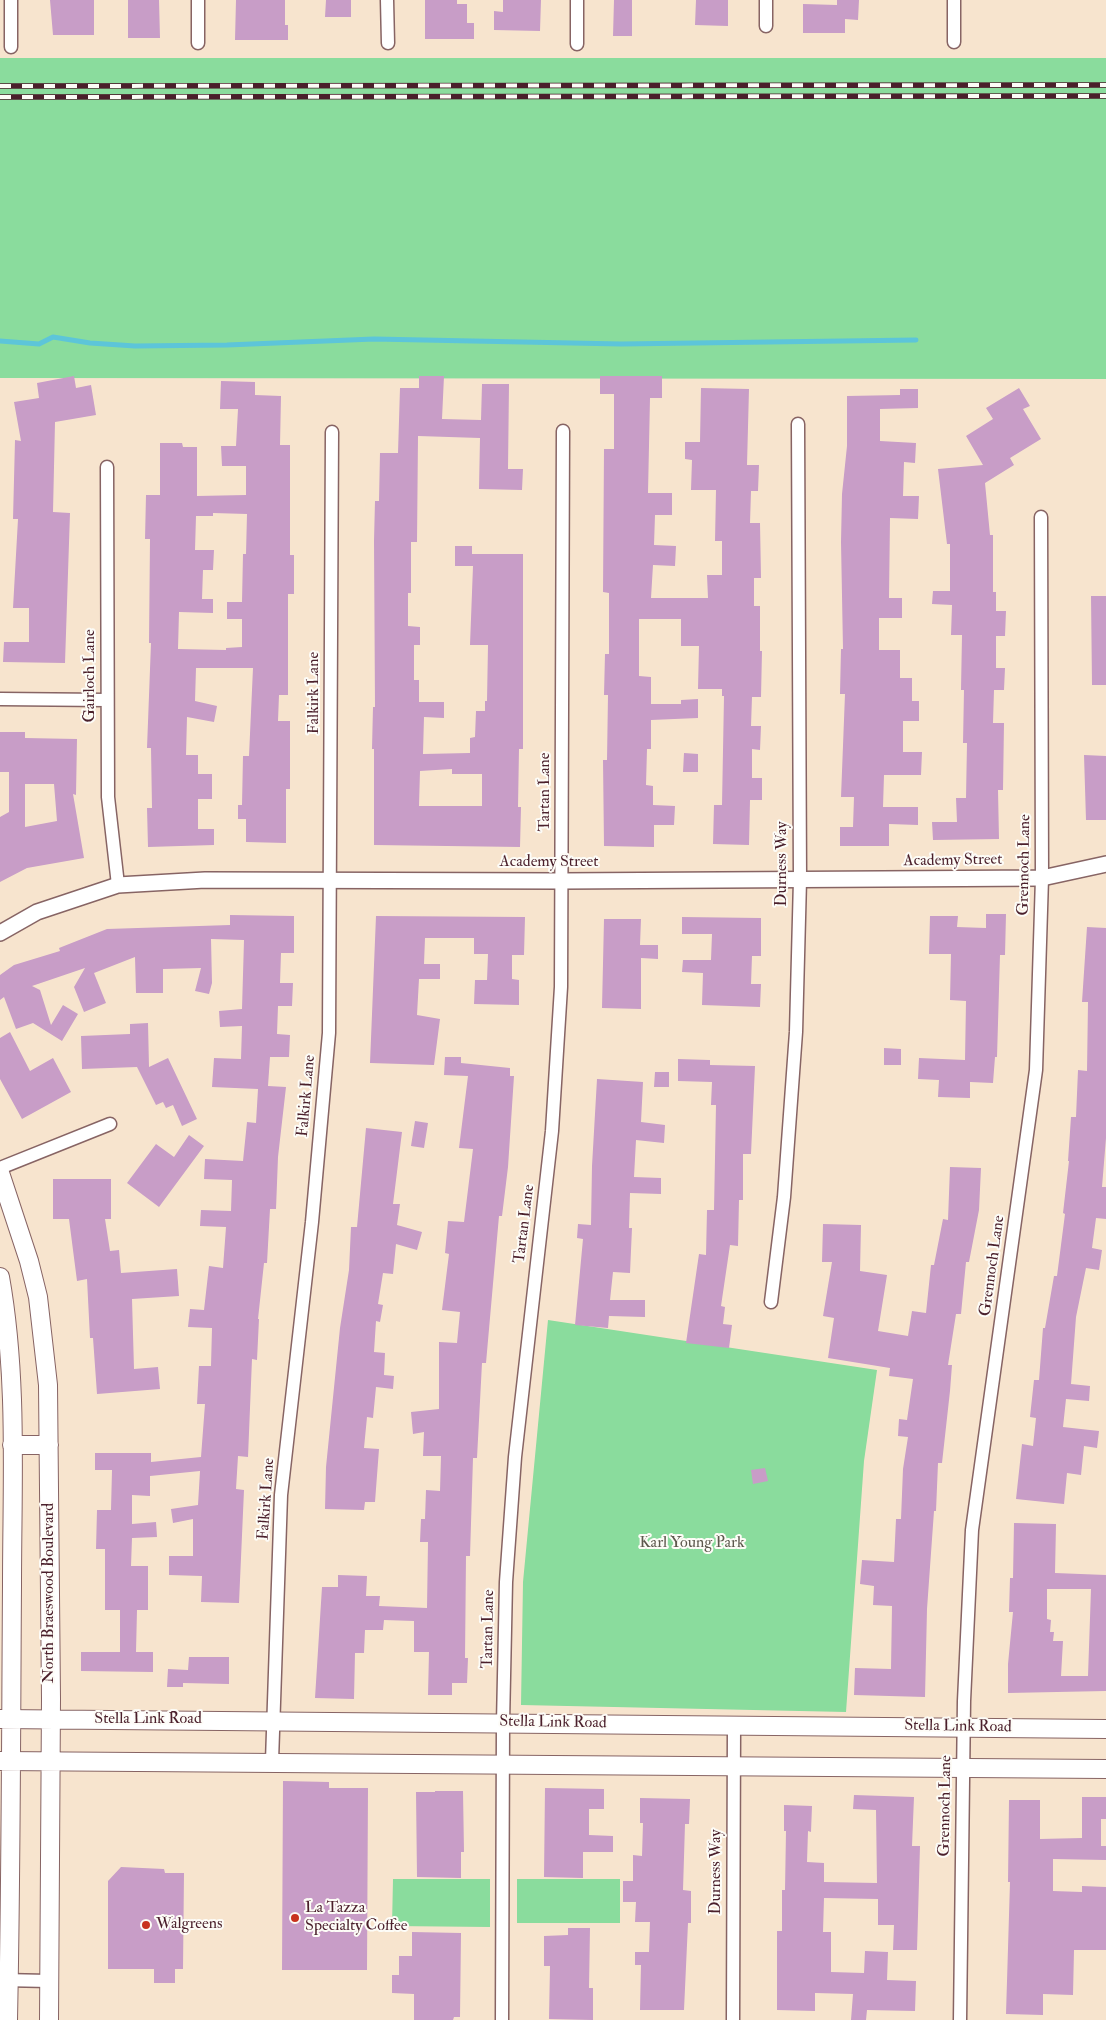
<!DOCTYPE html>
<style>
body{margin:0}
canvas{display:block;background:#f7e4ce}
</style>
<canvas width="1106" height="2020"></canvas>
<script>
const ctx = document.querySelector('canvas').getContext('2d');
ctx.lineJoin = 'round';
function fill(path, color) { ctx.fillStyle = color; ctx.fill(path, 'evenodd'); }
function trace(path, color, width, dash) { ctx.strokeStyle = color; ctx.lineWidth = width; ctx.lineCap = dash ? 'butt' : 'round'; ctx.setLineDash(dash || []); ctx.stroke(path); }
function write(font, color, halo, rows, align = 'center') {
  ctx.font = font + ' "IM FELL Double Pica",serif'; ctx.lineWidth = 4; ctx.setLineDash([]); ctx.textBaseline = 'middle'; ctx.strokeStyle = halo; ctx.fillStyle = color; for (const [text, x, y, turn = 0] of rows) {
    ctx.save(); ctx.translate(x, y); ctx.rotate((+turn || 0) * Math.PI / 180); ctx.textAlign = isNaN(turn) ? turn : align; if (halo) ctx.strokeText(text, 0, 0); ctx.fillText(text, 0, 0); ctx.restore();
  }
}
fill(new Path2D(`
 M0,58H1106V379L0,378Z
 M548,1320L877,1370L864,1461L846,1712L521,1705L523,1582Z
 M393,1879H490V1927L392,1926Z
 M517,1879H620V1923H517Z`), '#8adc9d');
trace(new Path2D(`
 M0,341L39,344L53,337L90,343L135,346L227,345L374,339L621,344L916,340`), '#5dc5d9', 5);
fill(new Path2D(`
 M50,0H94V35H53Z
 M128,0H159L160,38H128Z
 M236,0H285V25H288V40H235Z
 M326,0H351V17H325Z
 M425,0H457V4H467V23H474V39H425Z
 M503,0H541L540,31L494,30V11L503,12Z
 M614,0H632V36H613Z
 M696,0H728V26L695,25Z
 M837,0H859L858,20L845,19V33H803V4L837,5Z
 M74,376L76,388L91,385L96,415L55,422L53,512L70,513L65,663L3,662L4,642H29V608H13L18,519H13L15,440L21,441L14,402L39,398L37,383Z
 M419,376H444L442,419L481,420L482,384H509L508,469H523L522,490L479,489L480,438L418,436L417,542H411V593H408V626L420,627V645H414V680H419V702H444V718L424,717L423,754L470,753V738L475,737L476,711H485V701H487L488,645H470L473,566H455V546H472V554H523V749H519L518,807H521L520,847L374,845V749H372L373,707H375L374,541L375,501H379L380,453H398L400,388H419ZM452,769V774H482V806H419L420,771Z
 M600,376H662V398H650L648,493H672V515H655L654,545L676,546L675,566L653,565L651,598H708L707,575H722V541H715L716,490H691L692,460L685,459V442H700L701,388L749,389L747,465H759L758,491H751L750,523H760L761,578H754V606H760V651H762L761,697H752L751,726H761L760,750L752,749V778H762V800H750L749,845L713,844L714,805H722L724,696H722V689H698L699,646H681V619H639V676L651,677V704H681V700L698,699V718L651,720V749H647L646,785L653,786V805L675,806L674,825H654V847L604,846L603,760H607L608,695H604L605,654H609V593L603,592L604,449H614V394H600Z
 M221,381L255,382V395L281,396L280,445H290V555H294V594H288V695H279L278,721H290V789H286V843L246,842V819H238V805H242L243,756H249L253,668H196L195,701L217,706L214,722L187,717L186,755H198V774H212V799H198V829H214V845L148,847L147,808H152L151,748H147L151,643H149L150,539H145L146,495H160V443H182L183,447H197V496L246,495V466H222L221,446H236L238,409H220ZM213,513L247,514L246,554H243L242,602H227V619H242V647L226,648V650L178,649L179,612L213,613V599H202L203,570H213L214,550H195L196,516H213Z
 M1019,388L1030,406L1023,409L1041,439L1010,458L1014,465L985,483L990,535H993V592H996V611H1006L1005,636H996V668H1005L1004,690H994L993,723H1004L1003,790H998L999,839L933,840L932,822H957L956,798H966L967,743H963L964,690H961L962,635H951L952,605L932,604L933,591H950V544H947L938,469L983,465L966,436L993,419L986,408Z
 M900,389H918V408L880,409V441L916,443L915,463L904,462L903,496H919L918,519L890,518L889,598H902V618H879V650H900V678H912V701H919V721H903V752H922L921,775H884L883,807H918V825L889,824V846H840V827H853L854,797H841L845,694H840L841,649H843L841,542L842,494L847,446V396L900,395Z
 M1091,596H1106V685H1092Z
 M0,732H25V738L77,739L76,795L73,794L84,858L27,868L0,882V817L9,812V772H0ZM25,784H54L57,821L25,827Z
 M684,753L698,754V772H683Z
 M1084,755L1106,756V820H1086Z
 M986,914H1006L1005,955H1000L997,1057H995L993,1083L970,1082V1098L938,1097L939,1080L918,1079L919,1058L965,1060L966,1001L950,1000L951,954H929L930,916H958L957,927L986,928Z
 M230,915L294,916V953H281L280,983H293L292,1006H278L277,1034L290,1035L289,1057H270L268,1086L286,1087L278,1157L276,1209H270L267,1263H264L258,1319H259L257,1360L252,1359L248,1457L238,1456L236,1489L244,1490L239,1603L201,1602L202,1576L169,1575V1556H193V1519L173,1523L171,1509L198,1505L200,1471L150,1476V1496L132,1495V1524L156,1522L157,1537L132,1538L131,1566H148V1610H137L136,1652H153V1672L81,1671V1652H120V1610H105V1549H96L97,1510H111L112,1470H95V1453H151V1462L201,1457L205,1404H197L199,1366H211L212,1328L188,1327L190,1309L204,1310L209,1266L223,1268L226,1227L200,1226L201,1210L231,1211L232,1180L204,1179L205,1159L243,1161L247,1122L256,1123L258,1089L212,1087L214,1058L241,1059L242,1026L220,1027L219,1011L242,1009L244,940L211,939L212,983L209,994L195,991L201,968L163,969V993H136L135,957L94,973L106,1003L84,1012L74,987L85,968L32,986L40,990L51,1025L63,1005L78,1014L62,1041L33,1023L16,1029L4,997L0,1000V975L14,965L60,951L59,948L107,929L230,925Z
 M376,916L525,917L524,955H512V979L519,980V1005L474,1004L475,980H487L488,954H474V938H425L424,964H440V979H419L417,1015L440,1019L434,1065L370,1063Z
 M682,917L761,918V956H752L751,984H761L760,1007L702,1005L703,973L682,972L683,960H711L712,934H682Z
 M604,919H641L640,945H658V959L641,958V1009L602,1008Z
 M1087,927L1106,928V1138L1102,1187H1106V1219L1096,1218L1092,1248L1102,1250L1099,1270L1086,1268L1076,1317L1071,1384L1090,1386L1089,1401L1066,1399L1063,1427L1099,1431L1097,1448L1084,1446L1081,1475L1067,1473L1064,1504L1016,1499L1022,1444L1033,1446L1036,1418L1030,1417L1034,1380H1039L1043,1328H1045L1054,1276H1057L1065,1214L1063,1213L1069,1161H1068L1071,1117H1076L1078,1070L1087,1071L1088,1002H1082Z
 M148,1023L149,1067L168,1058L197,1119L182,1126L173,1105L166,1108L163,1102L156,1105L137,1067L82,1069L81,1036L130,1034V1024Z
 M10,1032L30,1071L53,1058L71,1092L22,1119L0,1079V1038Z
 M884,1048L901,1049V1065H884Z
 M445,1057H461V1063L510,1068V1076H514L508,1167L502,1216H499L486,1363H482L477,1458H473L470,1556H466L465,1658H468L467,1683H452V1695H428L429,1652H414V1621L384,1620L383,1630H365L364,1653H355L354,1699L315,1698L322,1587H338V1575L367,1576L366,1596H380L379,1606L427,1608L428,1542H420L421,1519H425L426,1490L440,1491L441,1456H423L424,1432L413,1434L411,1412L439,1409V1342L457,1343L460,1312L442,1310L449,1254L445,1253L448,1221L464,1222L473,1149L459,1148L468,1076L444,1075Z
 M678,1059L710,1060V1065L755,1066L751,1154H743V1200H739L738,1246L730,1245L721,1306L725,1307L723,1324L732,1325L729,1348L686,1343L699,1254L706,1255L707,1210H714L716,1105H711L712,1082L678,1081Z
 M655,1072H669V1087H654Z
 M597,1079L643,1082L641,1122L665,1125L664,1143L636,1140L634,1177L661,1178V1194L630,1193L629,1228H632L630,1273L613,1272L610,1300H645V1317L609,1316L608,1328L575,1325L583,1239L577,1238L578,1224L591,1225L592,1166Z
 M415,1121L428,1123L424,1148L411,1146Z
 M366,1128L402,1132L393,1204H400L397,1225L422,1232L417,1250L396,1244L393,1274L383,1273L378,1304L383,1305L380,1322L376,1321L374,1352L385,1353L384,1375L394,1376L393,1389L376,1387L373,1418L367,1417L364,1448L379,1449L375,1502H365L364,1510L325,1509L326,1467L340,1328L349,1270L351,1227H357Z
 M189,1135L204,1146L159,1207L127,1183L156,1144L174,1157Z
 M950,1167L981,1168L979,1210L969,1262H966L961,1314H956L948,1365H952L950,1391L942,1463H938L936,1511H934L927,1609L925,1697L854,1695L855,1668L891,1669L892,1606L873,1605L874,1586L860,1584L862,1560L894,1562L896,1519H901L903,1469L908,1437L898,1436L899,1419L907,1420L913,1379L889,1376L890,1368L828,1358L834,1318L823,1316L832,1262H822L823,1224L861,1225L860,1271L887,1275L878,1331L908,1336L912,1311L926,1313L931,1265H934L943,1219L948,1220Z
 M53,1179H111V1219H105L110,1251L119,1250L121,1273L177,1269L179,1296L132,1299L134,1369L158,1367L160,1389L97,1394L93,1338H90L87,1279L77,1281L69,1219H53Z
 M765,1468L768,1481L753,1484L751,1470Z
 M1014,1523L1056,1524L1055,1573L1106,1575V1691L1008,1693V1664L1013,1612H1009L1010,1578H1013ZM1047,1589H1091L1088,1676H1061L1063,1641H1053L1054,1632H1050L1051,1620L1047,1619Z
 M189,1657H229V1684L183,1683V1687H167L168,1669L188,1670Z
 M283,1781L329,1782V1788H368L367,1970H282Z
 M545,1788L604,1789V1809H589V1835L613,1836V1852H583V1878L544,1877Z
 M435,1791H463L464,1852H461V1878L417,1877L416,1792H435Z
 M854,1795L914,1797L912,1846H920L917,1950H893L894,1925H878V1899L824,1898L823,1932H831V1972L864,1973L865,1951L888,1952L887,1980L916,1981L915,2011L867,2010L866,2020H851L853,1994L815,1993V2011L777,2010V1931H782V1890H785L786,1831H784V1805L812,1806L811,1832L808,1831L807,1862L824,1863V1882L877,1883L876,1810L853,1809Z
 M1082,1797H1106V1819H1101V1846H1106V1860L1053,1859V1891L1082,1892V1886L1106,1887V1950H1074L1073,1995L1043,1994V2015L1006,2014L1010,1882H1008L1009,1800H1040V1839L1082,1838Z
 M640,1798L690,1799L689,1824H685L683,1890L691,1891V1923H688L684,2010H640L641,1965H635V1952H649L650,1922H635L636,1902H623V1881H633V1855L642,1856L643,1823H640Z
 M121,1867L164,1869L165,1873H184L183,1969H175V1983H154V1969H108V1881Z
 M568,1928H590L589,1988H593V2020L549,2019L550,1966H544V1936L568,1935Z
 M412,1932L461,1933L460,2017H454L453,2020H414V1994L392,1993V1975H399V1956H412Z`), '#c89dc7');
const minor = new Path2D(`
 M11,0V47
 M387,0L388,43
 M577,0V44
 M766,0V26
 M954,42V0
 M198,43V0
 M107,467L108,797L118,885
 M0,699L106,700
 M0,1168L110,1124
 M771,1302L784,1197L796,1032L800,880L798,424
 M272,1761L281,1495L312,1222L329,1033L332,432
 M2,1980L49,1981
 M502,2020L503,1723L506,1582L515,1457L552,1131L561,987L563,431
 M733,2020L734,1725
 M960,2020L964,1701L972,1530L1036,1070L1042,878L1041,517`);
const tertiary = new Path2D(`
 M0,933L37,912L118,885L205,880L562,881L1042,878L1106,864`);
const secondary = new Path2D(`
 M0,1173L29,1261L38,1297L48,1385L51,1699L49,2020
 M0,1277C18,1378 12,1483 12,1586C11,1731 11,1875 8,2020
 M12,1445H49
 M0,1719L1106,1729
 M0,1761L1106,1769`);
trace(minor, '#876464', 15);
trace(tertiary, '#876464', 18);
trace(secondary, '#876464', 20);
trace(minor, '#fff', 12);
trace(tertiary, '#fff', 15);
trace(secondary, '#fff', 18);
const rail = new Path2D(`
 M0,86L1106,85
 M0,97L1106,96`);
trace(rail, '#4a1f2b', 5.5);
trace(rail, '#fdfcf7', 4, [11]);
for (const [x, y, r, color] of [
 [295,1918,5,"#c8321e"],
 [146,1925,5,"#c8321e"]
]) { const dot = new Path2D(); dot.arc(x, y, r, 0, 2 * Math.PI); ctx.fillStyle = color; ctx.fill(dot); trace(dot, '#fdfcf7', 2); }
write('16px', '#4a1f2b', '#fdfcf7', [
 ["Gairloch Lane",91,676,-90],
 ["Falkirk Lane",315,693,-90],
 ["Tartan Lane",546,792,-90],
 ["Academy Street",953,861,-1],
 ["Academy Street",549,863],
 ["Durness Way",783,864,-90],
 ["Grennoch Lane",1025,865,-89],
 ["Falkirk Lane",307,1096,-85],
 ["Tartan Lane",525,1224,-83],
 ["Grennoch Lane",993,1266,-82],
 ["Falkirk Lane",267,1499,-86],
 ["North Braeswood Boulevard",50,1593,-90],
 ["Tartan Lane",489,1629,-89],
 ["Stella Link Road",148,1720],
 ["Stella Link Road",553,1723,1],
 ["Stella Link Road",958,1727,1],
 ["Grennoch Lane",946,1806,-89],
 ["Durness Way",717,1872,-90]
]);
write('16px', '#5d584d', '#fdfcf7', [
 ["Karl Young Park",692,1544]
]);
write('16px', '#4a1f2b', '#fdfcf7', [
 ["La Tazza",305,1909],
 ["Specialty Coffee",305,1927],
 ["Walgreens",156,1925]
], 'left');
</script>
